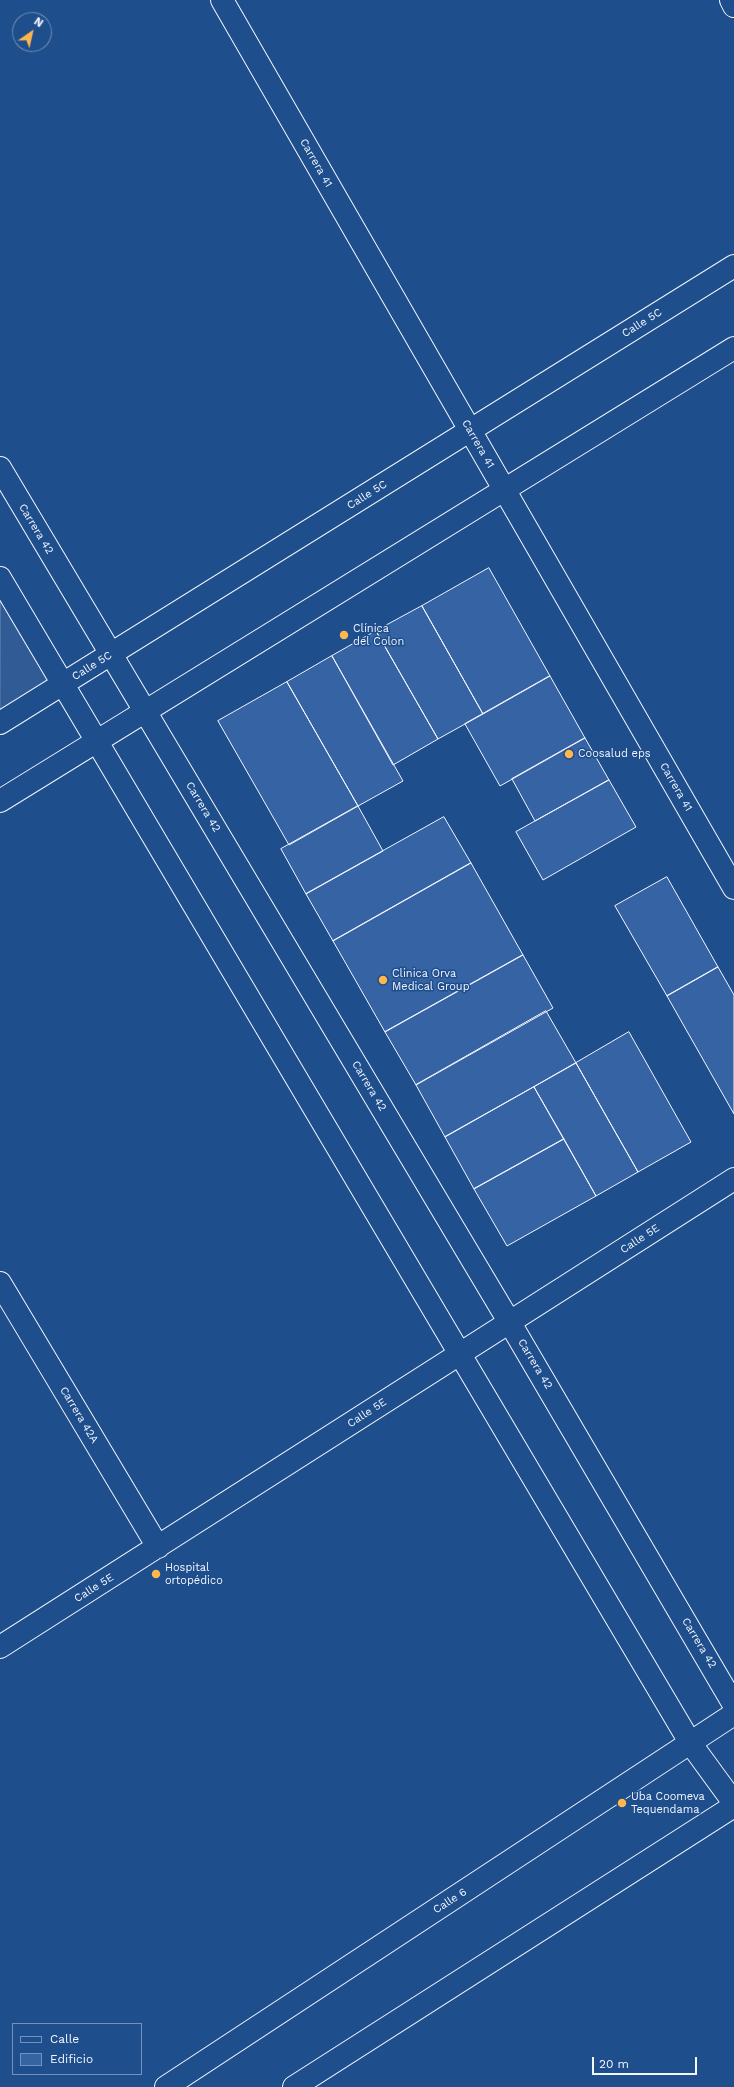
<!DOCTYPE html>
<meta charset="utf-8">
<style>
body{margin:0}
#map{position:relative;width:734px;height:2087px;overflow:hidden;background:#1f4e8c;font-family:"Work Sans",sans-serif}
canvas{display:block}
.legend{position:absolute;left:12px;top:2023px;width:130px;height:52px;box-sizing:border-box;background:#1f4e8c;border:1px solid #7391ba;margin:0;padding:5px 7px;list-style:none;font-size:12px;color:#f2f6ff}
.legend li{display:flex;align-items:center;gap:8px;height:20px}
.legend b{width:20px;border:1px solid #7391ba}
.north{position:absolute;left:12px;top:12px;width:40px;height:40px;box-sizing:border-box;background:#1f4e8c;border:1px solid #7391ba;border-radius:50%;rotate:34deg;font-size:11px;font-weight:700;line-height:16px;text-align:center;color:#f2f6ff}
.north::after{content:'';display:block;margin:auto;width:14px;height:18px;background:#ffb74d;clip-path:polygon(50% 0,100% 100%,50% 72%,0 100%)}
.scale{position:absolute;left:592px;top:2057px;width:105px;height:18px;box-sizing:border-box;border:2px solid #f2f6ff;border-top:0;padding-left:5px;font-size:12px;line-height:14px;white-space:nowrap;color:#f2f6ff;-webkit-text-stroke:3px #1f4e8c;paint-order:stroke}
</style>
<div id="map">
<canvas width="734" height="2087"></canvas>
<ul class="legend">
<li><b style="height:5px;background:#1f4e8c"></b>Calle</li>
<li><b style="height:11px;background:#3563a3"></b>Edificio</li>
</ul>
<div class="north">N</div>
<div class="scale">20 m</div>
</div>
<script>
const ctx = document.querySelector('canvas').getContext('2d');
ctx.lineJoin = 'round';
function fill(path, color) { ctx.fillStyle = color; ctx.fill(path, 'evenodd'); }
function trace(path, color, width, dash) { ctx.strokeStyle = color; ctx.lineWidth = width; ctx.lineCap = dash ? 'butt' : 'round'; ctx.setLineDash(dash || []); ctx.stroke(path); }
function write(font, color, halo, rows, align = 'center') {
  ctx.font = font + ' "Work Sans",sans-serif'; ctx.lineWidth = 3; ctx.setLineDash([]); ctx.textBaseline = 'middle'; ctx.strokeStyle = halo; ctx.fillStyle = color; for (const [text, x, y, turn = 0] of rows) {
    ctx.save(); ctx.translate(x, y); ctx.rotate((+turn || 0) * Math.PI / 180); ctx.textAlign = isNaN(turn) ? turn : align; if (halo) ctx.strokeText(text, 0, 0); ctx.fillText(text, 0, 0); ctx.restore();
  }
}
const built = new Path2D(`
 M0,578L63,684L0,723Z`);
fill(built, '#305b95');
trace(built, '#a8bbd7', 1);
const building = new Path2D(`
 M489,568L550,676L483,714L422,606Z
 M422,606L483,714L438,739L376,631Z
 M376,631L438,739L393,765L332,656Z
 M332,656L403,781L358,806L287,682Z
 M550,676L585,738L500,786L465,724Z
 M287,682L358,806L289,845L218,721Z
 M585,738L609,780L535,821L512,779Z
 M609,780L636,827L543,880L516,832Z
 M358,806L383,851L306,894L281,849Z
 M444,817L471,863L333,941L306,894Z
 M471,863L523,955L385,1032L333,941Z
 M667,877L718,967L667,996L615,906Z
 M523,955L553,1008L416,1085L385,1032Z
 M718,967L734,995V1114L667,996Z
 M546,1011L576,1063L445,1137L416,1085Z
 M629,1032L691,1142L638,1172L576,1063Z
 M576,1063L638,1172L596,1196L534,1087Z
 M534,1087L564,1139L474,1189L445,1137Z
 M564,1139L596,1196L507,1246L474,1189Z`);
fill(building, '#3563a3');
trace(building, '#f2f6ff', 1);
const minor = new Path2D(`
 M222,0L734,888
 M731,0L734,6
 M0,468L510,1323L734,1705
 M0,578L691,1744L734,1803
 M0,723L734,266
 M0,801L734,348
 M0,1283L158,1547
 M0,1647L734,1179`);
const major = new Path2D(`
 M166,2087L734,1714
 M294,2087L734,1806`);
trace(minor, '#f2f6ff', 24);
trace(major, '#f2f6ff', 24);
trace(minor, '#1f4e8c', 22);
trace(major, '#1f4e8c', 22);
for (const [x, y, r, color] of [
 [344,635,5,"#ffb74d"],
 [569,754,5,"#ffb74d"],
 [383,980,5,"#ffb74d"],
 [156,1574,5,"#ffb74d"],
 [622,1803,5,"#ffb74d"]
]) { const dot = new Path2D(); dot.arc(x, y, r, 0, 2 * Math.PI); ctx.fillStyle = color; ctx.fill(dot); trace(dot, '#1f4e8c', 1.5); }
write('11px', '#f2f6ff', '#1f4e8c', [
 ["Carrera 41",316,163,60],
 ["Calle 5C",642,323,-32],
 ["Carrera 41",478,444,60],
 ["Calle 5C",367,495,-32],
 ["Carrera 42",36,529,59],
 ["Calle 5C",92,666,-32],
 ["Carrera 41",676,787,60],
 ["Carrera 42",203,807,59],
 ["Carrera 42",369,1086,59],
 ["Calle 5E",640,1239,-33],
 ["Carrera 42",535,1364,59],
 ["Calle 5E",367,1413,-33],
 ["Carrera 42A",79,1415,59],
 ["Calle 5E",94,1588,-32],
 ["Carrera 42",699,1643,59],
 ["Calle 6",450,1901,-33]
]);
write('11px', '#f2f6ff', '#1f4e8c', [
 ["Clínica",353,629],
 ["del Colon",353,642],
 ["Coosalud eps",578,754],
 ["Clinica Orva",392,974],
 ["Medical Group",392,987],
 ["Hospital",165,1568],
 ["ortopédico",165,1581],
 ["Uba Coomeva",631,1797],
 ["Tequendama",631,1810]
], 'left');
</script>
